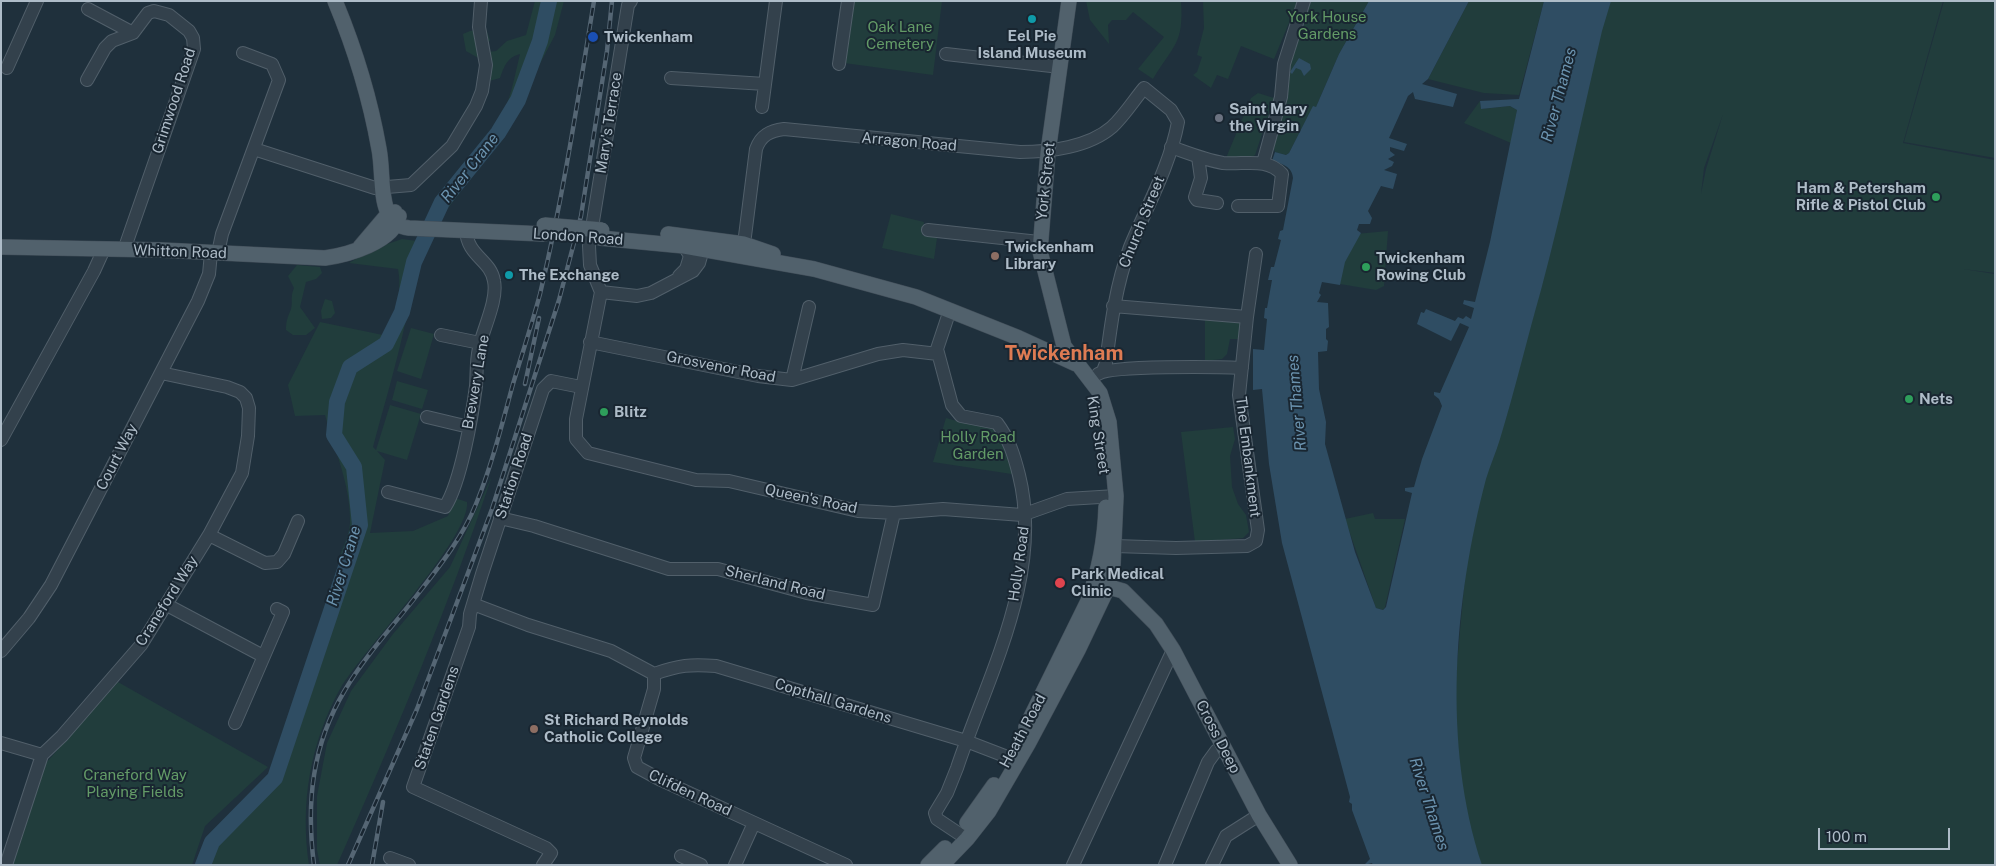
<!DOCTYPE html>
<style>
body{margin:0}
#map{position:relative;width:1996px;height:866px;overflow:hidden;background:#1f303c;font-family:"Public Sans",sans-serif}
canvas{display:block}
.frame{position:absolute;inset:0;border:2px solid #aebcc8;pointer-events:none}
.scale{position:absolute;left:1818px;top:828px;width:132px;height:22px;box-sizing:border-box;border:2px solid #aebcc8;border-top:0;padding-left:6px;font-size:15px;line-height:18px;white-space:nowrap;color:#aebcc8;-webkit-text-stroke:4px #192631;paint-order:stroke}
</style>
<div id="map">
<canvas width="1996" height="866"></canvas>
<div class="frame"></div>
<div class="scale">100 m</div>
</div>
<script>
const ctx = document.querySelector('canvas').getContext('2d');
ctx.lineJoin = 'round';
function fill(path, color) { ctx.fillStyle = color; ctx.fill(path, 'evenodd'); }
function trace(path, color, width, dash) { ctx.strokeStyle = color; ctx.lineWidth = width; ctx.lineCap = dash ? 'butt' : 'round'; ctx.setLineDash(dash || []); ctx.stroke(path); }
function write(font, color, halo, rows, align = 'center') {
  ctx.font = font + ' "Public Sans",sans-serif'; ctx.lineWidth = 4; ctx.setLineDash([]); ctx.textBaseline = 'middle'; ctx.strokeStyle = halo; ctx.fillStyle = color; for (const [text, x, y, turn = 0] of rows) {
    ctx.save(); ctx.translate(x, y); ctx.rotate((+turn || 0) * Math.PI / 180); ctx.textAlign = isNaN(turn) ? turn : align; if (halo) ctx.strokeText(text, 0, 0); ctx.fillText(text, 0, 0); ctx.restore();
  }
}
fill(new Path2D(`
 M535,1H564L555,35L522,98L513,121L449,207L436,206C453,175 480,153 498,123C511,101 514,78 520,54C507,57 504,67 500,78L489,81L487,63L466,51L463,34L470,31L486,29L490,40L487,45L488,52L496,51L507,41L526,35Z
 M852,1H942L933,75L844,63Z
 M1086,1H1181C1184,45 1173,45 1153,79L1138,69L1164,37L1133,12L1126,20H1112L1108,25L1109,44L1090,20Z
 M1203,1H1298L1274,59L1241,46L1228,79L1217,75L1211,88L1193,75L1197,72L1202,57L1197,55L1204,28Z
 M1311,1H1369L1339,54L1316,107H1313L1289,153L1286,155L1275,152L1273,146L1288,73Z
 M1469,1H1544L1519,95L1484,93L1428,79Z
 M1602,1H1943L1903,143L1995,160V273L1963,269L1995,274V865H1478L1460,810L1452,717L1470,523ZM1723,114L1706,169L1701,194L1704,168Z
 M1944,1H1995V158L1904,142Z
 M1258,93L1274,98L1255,155L1248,160L1226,158L1251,98Z
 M1480,101L1481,109L1510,106L1517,110L1511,143L1464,123Z
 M891,214L924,222L922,235L937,238L934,259L882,248Z
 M1388,231L1384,286L1376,290L1322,281L1345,235Z
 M402,239L417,241C413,311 391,380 373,447L376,450L390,405L421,414L407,460L377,451L385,460L370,533L413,531L448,516L455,498L467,502C471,537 362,651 340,689C310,744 300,803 309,865H209L215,849L278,779L346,571L340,556C343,546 350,533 350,522C351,486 334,449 325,415L295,416L288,385L320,322L383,335C397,317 402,290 398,269L349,263L373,249Z
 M297,265L320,267L322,273L316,279L306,282L300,307L315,328L306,335H293L286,330C286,320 288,317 291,309C293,302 290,297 294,288L288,276Z
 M325,299L332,301L335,313L331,318L322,319L321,311Z
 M1205,316L1242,320L1240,339H1230L1227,354L1222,359L1205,361Z
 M411,328L434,334L421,379L397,371Z
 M397,381L428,390L422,409L392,400Z
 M946,418L964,423H988L995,426L1018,475L933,462Z
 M1233,427L1235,439L1230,456L1232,487L1238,504L1246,515L1249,532L1243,538L1195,542L1181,432Z
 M492,476C448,608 394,737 337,865H320L317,850V796L327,743L351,691L393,634L450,567Z
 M1373,513L1375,519H1405L1385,607L1383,610L1376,608L1345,519Z
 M118,682L268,767L205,826L192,865H12L45,764Z`), '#213d3c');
fill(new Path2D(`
 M546,1H552L541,46L536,44Z
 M1369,1H1469L1428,79L1422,84L1457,94L1453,107L1415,99L1413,92L1408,96L1389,138L1407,144L1404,151L1390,147V151L1395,155L1388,159L1394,162L1392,166L1384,170L1397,174L1393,189L1381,186L1368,211L1372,218L1370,224H1359L1357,230L1361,233L1345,262L1340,285L1322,282L1319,293L1321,295L1317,302L1328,303L1329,327L1326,329V339L1328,341L1327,351L1318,352L1319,389L1326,422L1325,444L1355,552L1376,608L1383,610L1386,607L1412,493L1405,491V488L1414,487L1422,459L1442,406L1439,399L1434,395V392L1440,393L1469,327L1460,323L1451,341L1417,324L1421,312L1424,313L1426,309L1455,321L1458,317L1463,319L1466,316L1471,319L1474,308L1463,304L1464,300L1475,302L1490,242L1517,110L1510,106L1481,109L1480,101L1519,99L1544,1H1611L1602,31C1582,117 1564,204 1541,290C1527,339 1515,390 1500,439C1496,452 1490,466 1486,479C1454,601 1442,744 1482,865H1373L1372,863L1364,865L1370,859L1352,810V804L1349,802L1350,797L1282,543L1269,464L1262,389L1253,390V349L1264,350L1267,319L1264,318L1265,308H1267L1272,280H1268L1271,267H1274L1281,240L1278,239L1280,231L1283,230L1293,178C1292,166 1282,164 1272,161L1275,152L1286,155L1289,153L1313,106L1316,107L1339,54Z
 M1299,58L1310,64L1311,69L1304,76L1301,70L1296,68L1292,74L1290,72Z`), '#2f4d63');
trace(new Path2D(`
 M203,865L212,842L275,778L360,525L354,467L334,435L337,402L350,367L386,344L402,312L414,262L442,202L498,133L518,100L540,41L549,1`), '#2f4d63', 16);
const minor = new Path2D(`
 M631,1L628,5L589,246L590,265L601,292L576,419V439L588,453L696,480L729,481L858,511L894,513L943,509L1022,515L1067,499L1116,496
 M88,9L133,33
 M946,54L1060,67
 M839,64L848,1
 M7,68L37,1
 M671,78L765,84
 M87,80L105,48L112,41L133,33L148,13L154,11L169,15L189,31L193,38L194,49L124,250
 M762,107L776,1
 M1171,147C1188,153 1205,160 1223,163C1244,165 1267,157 1282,174L1278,206H1238
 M254,149L375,188L411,185L452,146L476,106L482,91L486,65L479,27L481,1
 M1198,157L1201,178L1195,197L1197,200L1217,203
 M1263,163L1281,97L1284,64L1304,1
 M928,230L1039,242
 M744,244L756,149C761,135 770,131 784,129L1020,152C1050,152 1089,147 1112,127C1124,116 1134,100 1144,88L1171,110L1178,122C1170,166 1147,206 1130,247C1116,285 1111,323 1106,363L1103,371
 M218,253L222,234L279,80L272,64L243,53
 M679,276L686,269L690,256L684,246
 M601,292L637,296L651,293L693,271L699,263L703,249
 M1113,306L1247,317
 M950,310L937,349L952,405L961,416L997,423C1009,439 1014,455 1019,475C1044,575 988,675 957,768L947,793L935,813L937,819L967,839
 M441,335L480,343
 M590,342L758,376L792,380L878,354L903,350L938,354
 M1098,374C1111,365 1220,367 1242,368
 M792,380L809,307
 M427,417L469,427
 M1,440L94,271L104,249
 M388,492L445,507C461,482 472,416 476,386C477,373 476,361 479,348C483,329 498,300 494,281C491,260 467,256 466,230
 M500,518L534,526L669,569H718L807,593L873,605L894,513
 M209,535L265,563L277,562L284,554L298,521
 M1115,546L1176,548L1247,546L1256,541L1258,530L1239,395L1247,317L1256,254
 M473,604L528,625L611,651L654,674V689L634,758L637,767L661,780L846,865
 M167,605L263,656
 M1,651L29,618L51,585L198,301L209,274L211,253
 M654,674C679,665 691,664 716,666L966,741L1018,761
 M235,723L283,612L277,609
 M1,743L42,755
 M681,856L701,865
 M390,858L409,865
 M6,865L42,755L62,736L141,645L209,535L242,473L248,436L249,408L246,398L240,392L227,387L161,373
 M543,865L551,853L546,848L413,787L469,627L470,614L482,574L543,389L551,381L581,387
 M735,865L754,823
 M1073,865L1173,650
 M1165,865L1208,762L1216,751L1223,746
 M1212,865L1226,836L1259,815`);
const major = new Path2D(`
 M335,1C355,49 370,98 379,149C383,169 380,196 388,213C391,222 400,227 409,228L544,234
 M668,234L744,244L773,254
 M600,238L684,246L814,269L916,297L1019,338L1076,364
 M1,247L161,250L325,258C347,255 394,242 399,216
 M360,247L388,214L395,212
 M1098,584L1123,591L1156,624L1173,650L1259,815L1290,865
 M1026,727L1088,601C1099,571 1105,540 1106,507
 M967,823L994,785
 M928,865L945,848
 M942,865L967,839L989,811L1028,744L1078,650L1108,587L1113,564L1116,496L1109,422L1100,393L1064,346L1040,251L1048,152L1069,1`);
trace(minor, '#515f6a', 14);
trace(major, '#404d58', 16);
trace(minor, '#33414c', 12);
trace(major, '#51616c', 15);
const rail = new Path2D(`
 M525,384L539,318
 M314,865C306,802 312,745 345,690C366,654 396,623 421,590C442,563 463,536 476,504C492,465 502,424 513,384C522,354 532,324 540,294C563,198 578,99 594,1
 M348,865L417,709L492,509L559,300L581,216L607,51L612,1
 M372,865L383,802`);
trace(rail, '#556674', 4.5);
trace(rail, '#192631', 2.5, [8]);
const majorBridge = new Path2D(`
 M544,225L602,230`);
trace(majorBridge, '#404d58', 16, []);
trace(majorBridge, '#51616c', 15);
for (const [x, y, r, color] of [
 [1032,19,5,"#0f9aa8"],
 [593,37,6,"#1a4fb4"],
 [1219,118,5,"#6b7280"],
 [1936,197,5,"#2e9e5b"],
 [995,256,5,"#8d6e63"],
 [1366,267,5,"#2e9e5b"],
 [509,275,5,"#0f9aa8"],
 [1909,399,5,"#2e9e5b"],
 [604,412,5,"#2e9e5b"],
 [1060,583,6,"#e0444e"],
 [534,729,5,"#8d6e63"]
]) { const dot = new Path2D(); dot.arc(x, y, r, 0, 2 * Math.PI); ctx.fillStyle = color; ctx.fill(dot); trace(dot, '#192631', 2); }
write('15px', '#639b67', '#192631', [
 ["York House",1327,17],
 ["Gardens",1327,34],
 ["Oak Lane",900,27],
 ["Cemetery",900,44],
 ["Holly Road",978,437],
 ["Garden",978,454],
 ["Craneford Way",135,775],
 ["Playing Fields",135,792]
]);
write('bold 15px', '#aebcc8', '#192631', [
 ["Eel Pie",1032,36,"center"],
 ["Island Museum",1032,53,"center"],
 ["Twickenham",604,37],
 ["Saint Mary",1229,109],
 ["the Virgin",1229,126],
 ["Ham & Petersham",1926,188,"right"],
 ["Rifle & Pistol Club",1926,205,"right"],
 ["Twickenham",1005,247],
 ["Library",1005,264],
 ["Twickenham",1376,258],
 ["Rowing Club",1376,275],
 ["The Exchange",519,275],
 ["Nets",1919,399],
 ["Blitz",614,412],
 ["Park Medical",1071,574],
 ["Clinic",1071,591],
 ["St Richard Reynolds",544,720],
 ["Catholic College",544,737]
], 'left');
write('15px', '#aebcc8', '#192631', [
 ["Grimwood Road",174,101,-72],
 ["Mary's Terrace",609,123,-81],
 ["Arragon Road",909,142,5],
 ["York Street",1046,181,-84],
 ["Church Street",1142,222,-68],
 ["London Road",578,237,4],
 ["Whitton Road",180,252,2],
 ["Grosvenor Road",721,367,11],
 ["Brewery Lane",476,382,-80],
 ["King Street",1098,435,81],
 ["Court Way",117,457,-63],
 ["The Embankment",1248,457,83],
 ["Station Road",514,476,-72],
 ["Queen's Road",811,499,12],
 ["Holly Road",1019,564,-82],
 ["Sherland Road",775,583,14],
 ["Craneford Way",167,601,-58],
 ["Copthall Gardens",833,701,17],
 ["Staten Gardens",437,718,-71],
 ["Heath Road",1023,731,-62],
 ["Cross Deep",1218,737,63],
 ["Clifden Road",690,793,25]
]);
write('italic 16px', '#6b93af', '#192631', [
 ["River Thames",1559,95,-75],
 ["River Crane",470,168,-52],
 ["River Thames",1297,403,-95],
 ["River Crane",344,566,-73],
 ["River Thames",1429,804,72]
]);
write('bold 20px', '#de7b53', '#192631', [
 ["Twickenham",1064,354]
]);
</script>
